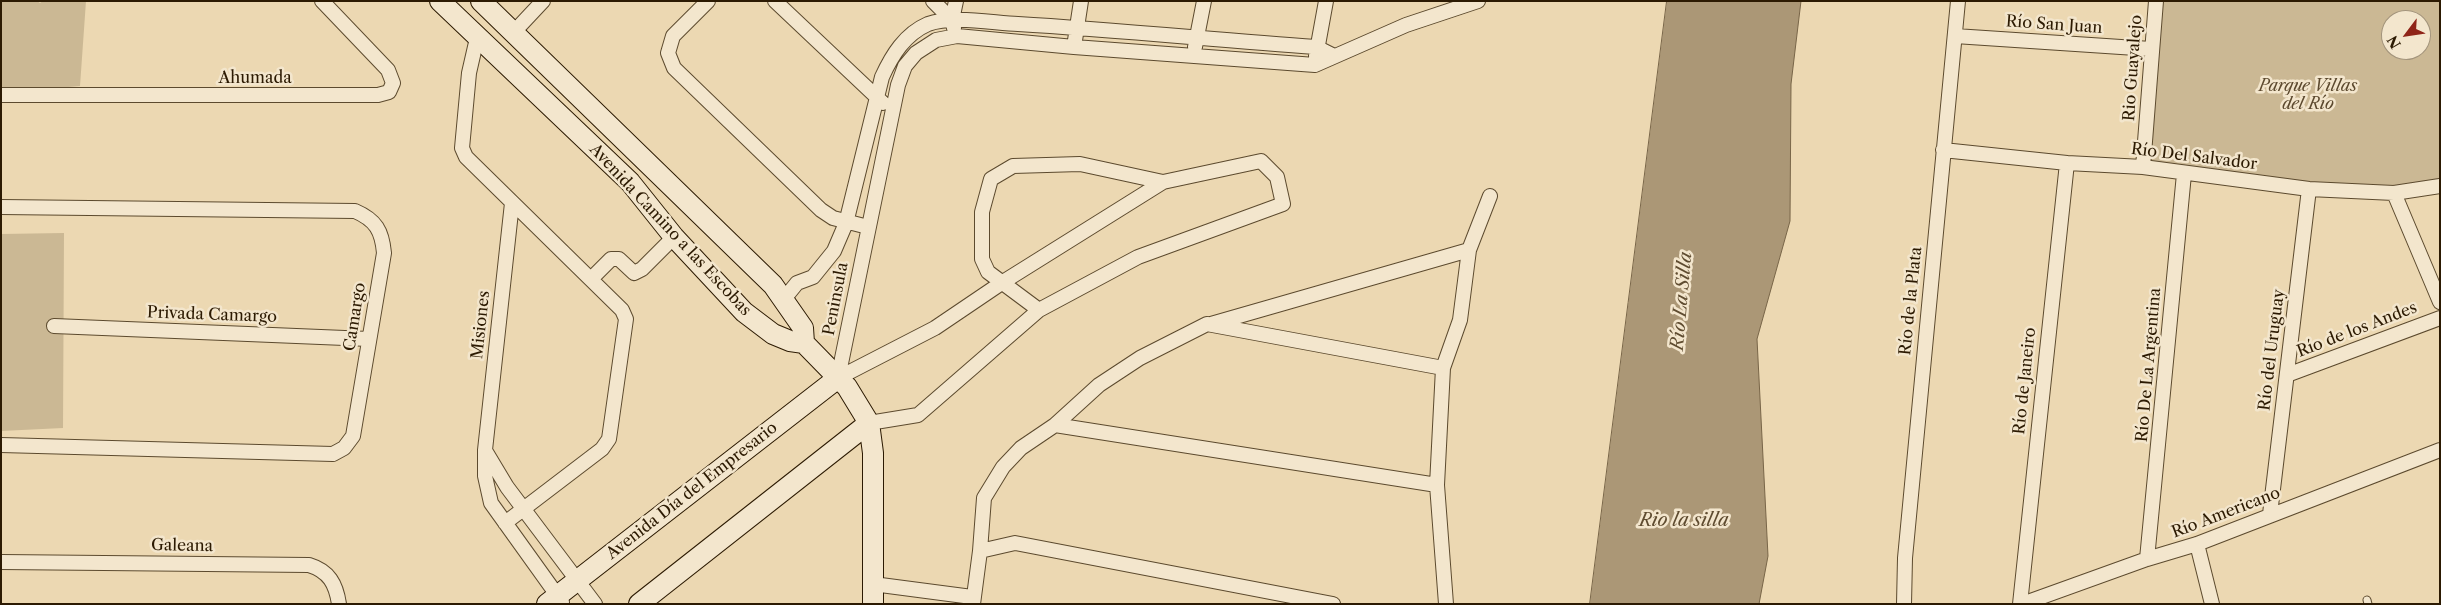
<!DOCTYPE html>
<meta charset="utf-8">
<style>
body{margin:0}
#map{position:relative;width:2441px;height:605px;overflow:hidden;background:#ecd8b2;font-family:"Libre Caslon Text",serif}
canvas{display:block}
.frame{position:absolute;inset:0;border:2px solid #2c1a02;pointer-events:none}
.north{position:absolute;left:2381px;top:10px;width:50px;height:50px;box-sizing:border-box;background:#f3e6cd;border:1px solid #a3947c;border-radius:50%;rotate:239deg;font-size:14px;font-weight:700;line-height:20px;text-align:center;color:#2c1a02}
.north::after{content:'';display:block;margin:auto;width:18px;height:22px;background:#8f2418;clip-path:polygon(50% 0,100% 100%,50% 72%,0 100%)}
</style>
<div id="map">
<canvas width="2441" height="605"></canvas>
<div class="frame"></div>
<div class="north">N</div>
</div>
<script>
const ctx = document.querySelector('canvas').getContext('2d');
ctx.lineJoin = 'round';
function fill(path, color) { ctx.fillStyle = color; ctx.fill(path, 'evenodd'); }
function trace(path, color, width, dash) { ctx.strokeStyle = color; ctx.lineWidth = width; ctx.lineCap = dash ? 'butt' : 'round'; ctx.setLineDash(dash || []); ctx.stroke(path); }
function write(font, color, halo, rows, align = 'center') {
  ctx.font = font + ' "Libre Caslon Text",serif'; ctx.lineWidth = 5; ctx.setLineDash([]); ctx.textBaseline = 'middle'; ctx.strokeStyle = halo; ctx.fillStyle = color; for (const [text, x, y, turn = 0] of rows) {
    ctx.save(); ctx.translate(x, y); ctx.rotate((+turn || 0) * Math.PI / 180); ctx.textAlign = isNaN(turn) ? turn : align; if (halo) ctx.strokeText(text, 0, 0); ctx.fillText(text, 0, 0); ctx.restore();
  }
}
fill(new Path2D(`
 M2,1H37L40,3L43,1H86L80,86L1,93Z
 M2156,1H2440V186L2394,193L2143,167ZM2391,20H2421V50H2391Z
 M64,233L63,428L1,431V234Z`), '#cbb894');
const water = new Path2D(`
 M1667,1H1801L1791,84L1790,221L1757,339L1768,556L1759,604H1590Z`);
fill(water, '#ab9776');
trace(water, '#786548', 1);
const lane = new Path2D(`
 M2367,600L2368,604`);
const street = new Path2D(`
 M708,1L673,36L668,53L674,68L821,210L833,218L868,227
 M775,1L883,103
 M933,1L952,20
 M954,28L952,20L956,1
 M513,33L543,1
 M1955,36L2151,49
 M477,38L469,73L462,148L466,157L622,310L626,319L609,439L602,449L505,523
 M1074,47L1081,1
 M1195,47L1204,1
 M1316,56L1326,1
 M1,95H378L389,92L393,83L388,70L322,1
 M1943,150L2067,163L2143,167L2309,189L2394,193L2440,186
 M2143,167L2156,1
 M2394,193L2440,302
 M512,203L485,450V476L491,503L562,602
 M1,207L355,211C376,220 382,231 384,253L353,436L344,448L333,454L1,445
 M591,279L611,259H619L634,273L642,269L674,237
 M784,299L797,283L813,277L834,251L846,223L882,77C892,55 905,34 928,24C952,15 993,23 1018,24C1118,30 1217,40 1316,47L1334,56
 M1039,310L988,272L982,259V212L991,179L1013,166L1080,164L1163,182
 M1211,324L1469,250
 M54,326L369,339
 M2287,375L2440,318
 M838,378L935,328L1003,282L1163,182L1261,161L1277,177L1283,204L1138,257L1039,310L918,415L869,423
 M838,378L898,85L905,66L916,53L936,40L957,36L1074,47L1315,65L1406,25L1478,1
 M1055,425L1099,385L1140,358L1207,324L1443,368
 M486,452L507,487L595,604
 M2270,514L2309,189
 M2197,544L2212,604
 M980,551L984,498L1003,467L1021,448L1055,425L1437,485
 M2147,559L2184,174
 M1,562L309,565C329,571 336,584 339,604
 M873,584L972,597
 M973,604L980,551L1015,543L1333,604
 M1446,604L1437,485L1443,368L1460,320L1469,250L1490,196
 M1904,604L1905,558L1958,1
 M2020,604L2067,163
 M2022,604L2147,559L2197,544L2440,450`);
const secondary = new Path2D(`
 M440,1L630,182L674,237L744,312L773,334L790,341L804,343
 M481,1L773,285L803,328L804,343
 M804,343L847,387L869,423L873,453V604
 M547,604L838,378
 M639,604L869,423`);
trace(lane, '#5c4a2e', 9);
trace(street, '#5c4a2e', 16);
trace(secondary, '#2c1a02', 22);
trace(lane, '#f3e6cd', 7);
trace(street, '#f3e6cd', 14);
trace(secondary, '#f3e6cd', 20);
write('16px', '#2c1a02', '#f3e6cd', [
 ["Río San Juan",2054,25,4],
 ["Rio Guayalejo",2133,68,-86],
 ["Ahumada",255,78],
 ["Río Del Salvador",2194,157,7],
 ["Avenida Camino a las Escobas",670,230,47],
 ["Peninsula",836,299,-79],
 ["Río de la Plata",1911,301,-84],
 ["Privada Camargo",212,315,2],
 ["Camargo",355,317,-81],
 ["Misiones",481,325,-84],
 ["Río de los Andes",2357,330,-21],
 ["Río del Uruguay",2272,350,-83],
 ["Río De La Argentina",2149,365,-85],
 ["Río de Janeiro",2025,381,-84],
 ["Avenida Día del Empresario",692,491,-38],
 ["Río Americano",2226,513,-21],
 ["Galeana",182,546,1]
]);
write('italic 16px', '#5c492e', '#f3e6cd', [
 ["Parque Villas",2308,86],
 ["del Río",2308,104]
]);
write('italic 18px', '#5f4c30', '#f3e6cd', [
 ["Río La Silla",1682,301,-85],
 ["Rio la silla",1684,521]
]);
</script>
